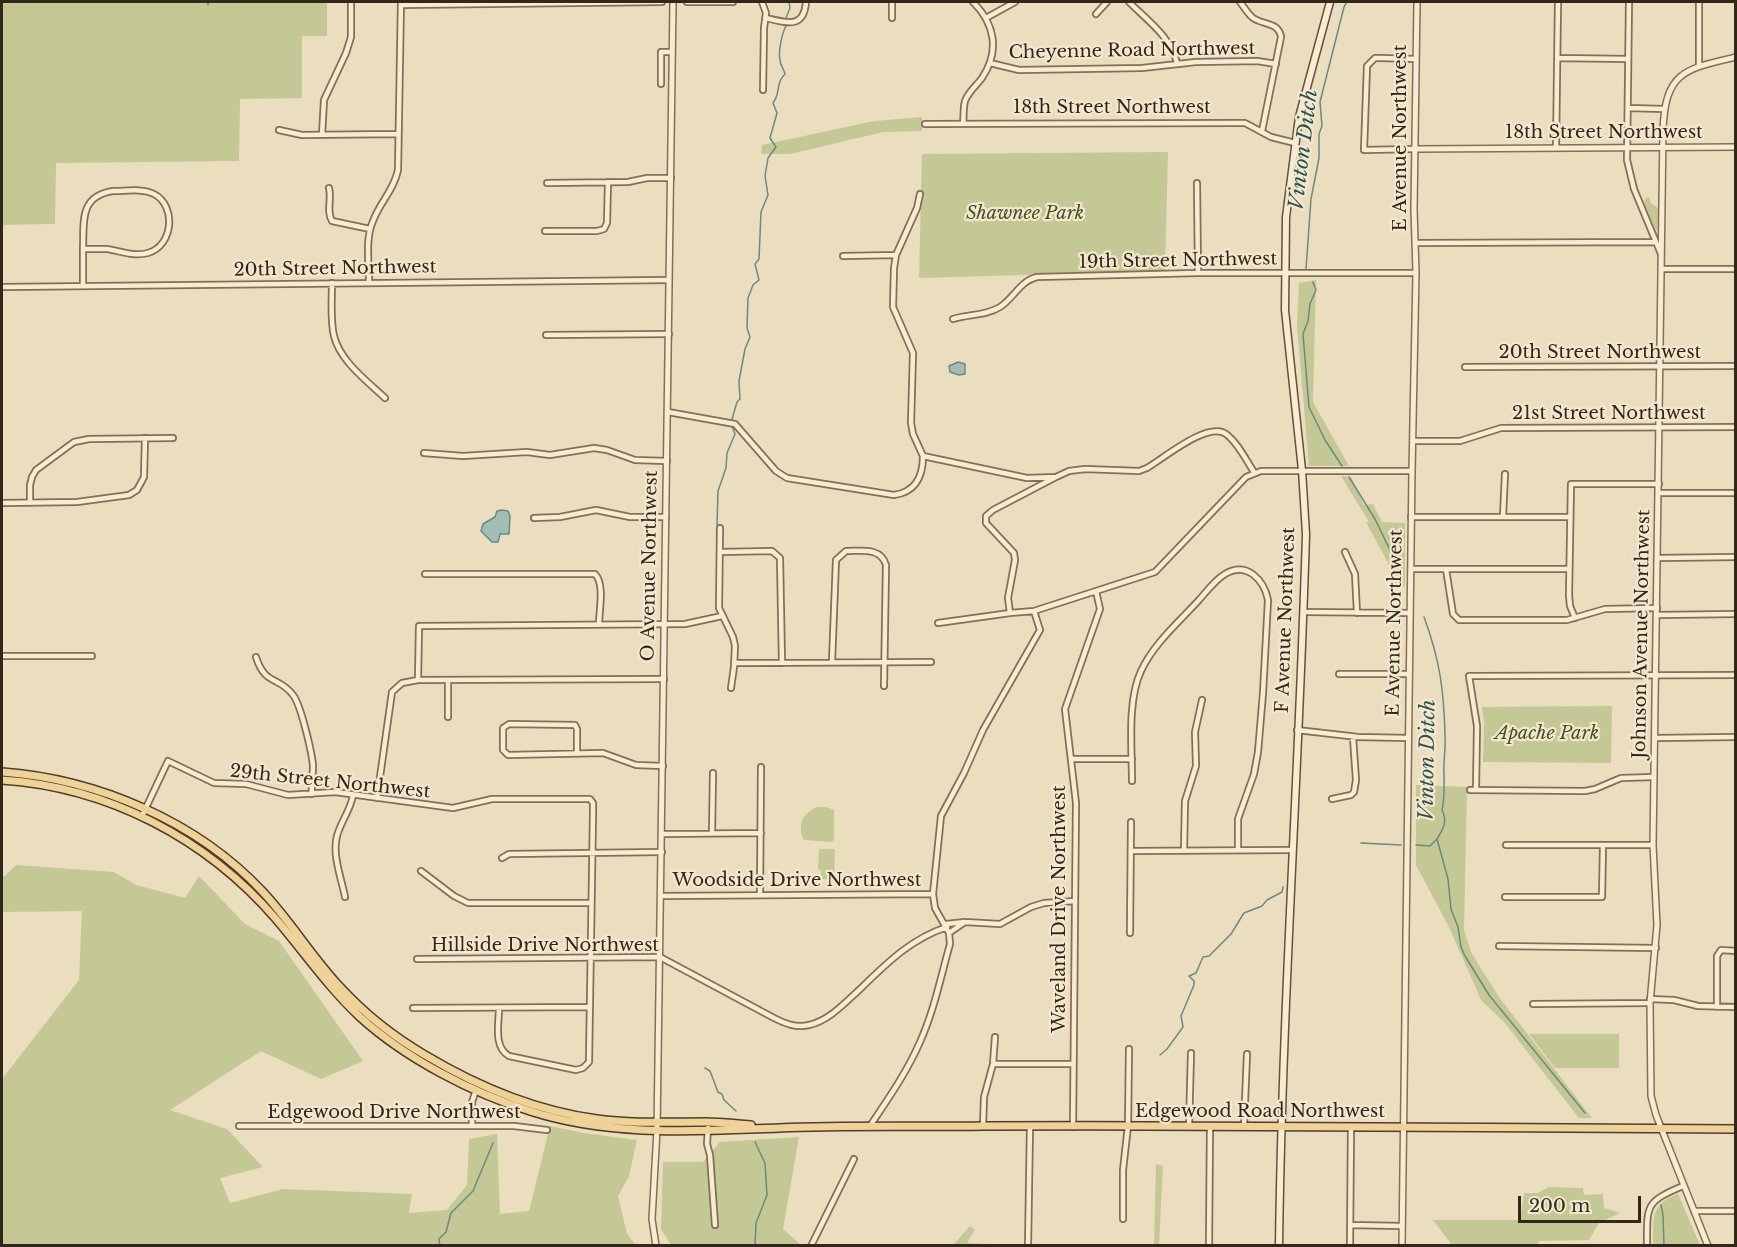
<!DOCTYPE html>
<style>
body{margin:0}
#map{position:relative;width:1737px;height:1247px;overflow:hidden;background:#ebdebf;font-family:"Libre Baskerville",serif}
canvas{display:block}
.frame{position:absolute;inset:0;border:3px solid #33271c;pointer-events:none}
.scale{position:absolute;left:1518px;top:1196px;width:123px;height:27px;box-sizing:border-box;border:3px solid #33271c;border-top:0;padding-left:8px;font-size:18px;line-height:21px;white-space:nowrap;color:#33271c;-webkit-text-stroke:4px #f3e8ce;paint-order:stroke}
</style>
<div id="map">
<canvas width="1737" height="1247"></canvas>
<div class="frame"></div>
<div class="scale">200 m</div>
</div>
<script>
const ctx = document.querySelector('canvas').getContext('2d');
ctx.lineJoin = 'round';
function fill(path, color) { ctx.fillStyle = color; ctx.fill(path, 'evenodd'); }
function trace(path, color, width, dash) { ctx.strokeStyle = color; ctx.lineWidth = width; ctx.lineCap = dash ? 'butt' : 'round'; ctx.setLineDash(dash || []); ctx.stroke(path); }
function write(font, color, halo, rows, align = 'center') {
  ctx.font = font + ' "Libre Baskerville",serif'; ctx.lineWidth = 4.5; ctx.setLineDash([]); ctx.textBaseline = 'middle'; ctx.strokeStyle = halo; ctx.fillStyle = color; for (const [text, x, y, turn = 0] of rows) {
    ctx.save(); ctx.translate(x, y); ctx.rotate((+turn || 0) * Math.PI / 180); ctx.textAlign = isNaN(turn) ? turn : align; if (halo) ctx.strokeText(text, 0, 0); ctx.fillText(text, 0, 0); ctx.restore();
  }
}
fill(new Path2D(`
 M2,2H327V36H302V98L240,99L239,161L56,163L55,224L2,225Z
 M922,117V131L883,132L790,154H761L762,145L874,121Z
 M1168,152L1165,271L919,278L922,154Z
 M1649,197L1651,203L1659,209L1657,230L1655,229L1644,202L1646,198Z
 M1316,280L1313,402L1349,466H1309L1297,326L1299,283Z
 M1341,476L1351,477L1364,505L1373,504L1382,522L1405,523V587H1391L1389,565L1366,522H1369Z
 M1612,706L1611,763L1483,762L1484,722L1482,707Z
 M1416,785L1467,787L1464,930L1472,954L1499,997L1592,1118H1579L1504,1022L1481,1000L1449,927L1416,865Z
 M816,807H826L834,810V840L831,842L804,840C797,825 802,815 816,807Z
 M819,849H835L834,879H821V870H818Z
 M16,865L114,872L136,885L185,898L199,876L245,924L279,941L363,1061L321,1079L261,1051L170,1110L227,1129L263,1167L220,1178L230,1203L283,1189L412,1194L409,1213L447,1210L467,1185L469,1139L497,1134L500,1214L529,1211L550,1126L584,1133L637,1140L629,1176L618,1196L627,1234L636,1245H2V1079L79,980L82,911L2,912V876H5Z
 M1529,1034H1619V1068H1555Z
 M799,1137L783,1229L801,1245H671L661,1229L663,1162H703L720,1142Z
 M1156,1164L1163,1166L1159,1246L1154,1245Z
 M1549,1187L1583,1188L1584,1195L1603,1194L1604,1208L1620,1213L1599,1223L1589,1240L1539,1241L1537,1246L1452,1245L1433,1220H1520L1524,1193H1538Z
 M1678,1194L1700,1245H1653C1654,1218 1649,1205 1678,1194Z
 M970,1226L975,1230L967,1243L1007,1245H945H953Z`), '#c3c894');
const water = new Path2D(`
 M958,362L965,364V374L959,375L950,372L949,366Z
 M502,510L508,511L510,516L509,534H500L498,542H492L481,531L483,524L495,517L497,511Z`);
fill(water, '#a2bdb5');
trace(water, '#6a8a82', 1.5);
trace(new Path2D(`
 M208,2V5
 M786,18L790,8L789,2
 M1306,269L1311,199L1319,158V134L1322,126L1320,102L1344,7L1347,2
 M1313,282L1316,290L1310,304L1308,321L1303,334L1309,407L1325,440L1342,466
 M732,419L737,402L740,399L739,381L745,349L750,337L747,328L748,298L753,285L759,280L755,264L759,259L761,212L768,195L765,176L768,158L776,147L770,138L777,113L773,103C781,93 775,84 785,74C784,69 780,65 780,60C778,52 782,33 786,26
 M1349,477L1375,519L1401,573
 M717,525L718,491L726,468L727,453L735,434L732,426
 M1424,617C1440,660 1444,691 1445,736C1446,749 1443,762 1444,774C1444,786 1445,798 1442,810C1448,822 1443,829 1437,839L1448,879L1451,909L1458,927L1461,947L1465,956L1489,995L1585,1113
 M1361,843L1401,845
 M1416,845L1430,846L1436,840
 M1160,1055L1167,1049L1183,1027L1181,1016L1194,985V981L1189,976L1196,973L1203,957L1209,956L1231,934L1244,913L1262,906L1267,900L1282,892L1283,887
 M705,1068L710,1071L718,1092L722,1094L724,1100L736,1111
 M755,1142L765,1163L767,1195L756,1223L755,1246
 M1661,1205L1663,1215L1664,1246
 M440,1246L439,1239L446,1232L451,1213L473,1191L493,1143`), '#6a8a82', 1.5);
const minor = new Path2D(`
 M687,2H733
 M762,2L766,13L764,28L763,90
 M892,2V18
 M1129,2C1147,20 1171,37 1177,63
 M1240,2C1244,7 1248,14 1253,18C1263,25 1279,22 1281,37L1262,131
 M1629,2L1627,160L1634,189L1661,254
 M1699,2V65
 M401,5L662,2
 M1096,14L1107,2
 M766,18C787,23 804,29 806,2
 M986,18L1015,2
 M1558,58L1628,59
 M990,63L1019,70L1142,68L1196,62L1257,61L1276,64
 M661,84V52H672
 M1628,108L1664,109
 M925,124L1235,123H1245L1271,137L1295,143
 M963,124C964,117 963,108 965,101C968,92 977,85 982,78C1000,51 995,24 973,2
 M279,130L302,135L398,134
 M322,135L324,100L346,53L351,37V2
 M1556,148L1558,2
 M1415,149L1364,150L1367,66L1375,58H1380L1416,59
 M547,183L628,182L647,178H671
 M1197,183L1198,273
 M329,188C332,199 326,211 332,221L370,229
 M113,191C126,191 142,188 154,194C177,206 173,246 148,253C133,257 121,251 107,249C99,249 91,249 83,249C84,222 79,196 113,191Z
 M920,194L917,208L896,255L894,268L893,307L913,353L911,423L913,434L923,456L1027,478L1056,477L1069,471L1085,469L1139,471L1147,468C1164,458 1208,421 1226,434C1238,443 1246,460 1254,472
 M545,231H597L604,229L607,223L608,182
 M1416,243L1656,242
 M843,256L896,255
 M1662,269H1736
 M369,282C369,263 365,239 373,221C380,202 394,190 398,170L401,2
 M332,283C332,300 330,319 334,336C340,361 367,381 385,398
 M83,285V249
 M2,287L669,280
 M953,319C968,314 986,316 1000,307C1014,298 1020,281 1037,277L1198,273H1416
 M546,335L669,334
 M1465,367L1736,366
 M668,412L735,424L776,471L787,478L894,495C916,492 923,476 923,456
 M1413,441H1460L1501,428L1736,427
 M424,453L463,456L527,452L550,455L594,448L607,450L635,460L667,461
 M1056,477L993,510L986,516V523L1014,553L1015,560L1008,598L1010,613L1034,611L1155,572L1246,477L1261,471H1412
 M1659,493H1736
 M2,503L77,502L129,495L137,490L144,477L145,438
 M30,503V485L32,477L36,470L74,442L89,439L173,438
 M1503,516L1505,474
 M1411,517H1570
 M534,518L560,517L596,510L630,517H666
 M720,528L719,608L733,637L735,646L734,667L731,688
 M720,552L772,551L780,558L782,663
 M1345,552L1355,574L1357,613
 M1658,558L1736,557
 M1411,569H1569
 M1446,569L1453,614L1459,620H1567L1605,609L1657,608
 M425,574H595C605,584 599,611 599,624
 M1303,612L1410,613
 M1657,615L1736,614
 M1575,618L1570,606L1569,595L1571,484H1659
 M938,623L1010,613
 M2,656H92
 M256,657C265,686 279,676 293,695C301,705 312,753 313,766C313,776 311,784 312,794
 M832,662L836,560L846,551C861,551 881,547 886,565L884,686
 M734,663L931,662
 M1339,674H1409
 M418,680L664,679
 M448,717V680
 M1297,730L1358,737L1408,738
 M1656,738L1736,737
 M577,754V729L575,725L509,724L503,728V750L508,755L603,753L636,765L663,766
 M1071,759H1132
 M1132,781C1132,748 1127,701 1141,671C1154,643 1179,622 1199,600C1207,591 1215,580 1225,574C1247,561 1264,580 1268,600L1263,693L1258,752L1254,774L1238,819V850
 M1470,790L1585,791L1595,789L1621,778L1654,777
 M1476,790L1477,726L1469,676L1736,675
 M377,798L392,692L402,683L418,680L419,626L685,624L722,616
 M1332,799L1351,795L1354,792L1356,780L1353,737
 M142,816L168,761L214,783L246,784L288,795L335,792L453,808L492,799H590L593,803V813L589,1062L583,1068L576,1070L509,1056C493,1047 499,1023 499,1008
 M712,833L713,773
 M662,834L761,833
 M1506,845H1653
 M1131,851L1291,850
 M1184,851L1185,801L1196,766L1195,732L1202,700
 M502,858L509,854L662,852
 M421,871L454,896L468,903H591
 M760,895L761,767
 M661,896L933,894
 M345,897C341,876 330,851 339,830C344,817 351,808 353,795
 M1505,897H1602L1603,846
 M946,924L965,922
 M949,933L965,922L1000,924L1031,907L1044,903L1075,901
 M1130,933L1131,822
 M1499,946L1656,948
 M417,959L660,957L774,1018C786,1024 796,1028 809,1025C828,1021 844,1004 858,991C885,965 910,939 947,927
 M1650,999L1674,1000L1698,1006L1736,1007
 M1533,1004L1650,1003
 M1717,1007V956L1721,950L1736,951
 M413,1008L590,1007
 M993,1064H1073
 M239,1126H514L547,1130
 M472,1126V1102L476,1090
 M870,1126C888,1099 907,1072 920,1042C934,1011 941,976 950,944L949,933L935,908L933,894L941,816L964,773L983,730L1040,630L1034,611
 M983,1126L984,1097L993,1064L995,1037
 M1244,1126L1247,1054
 M1073,1127L1076,803L1065,709L1100,609L1096,591
 M1189,1127L1191,1053
 M708,1128L707,1144L710,1155L715,1225
 M1694,1211H1736
 M1123,1219V1170L1128,1126L1129,1049
 M1350,1225L1402,1226
 M811,1246L854,1159
 M1028,1246L1030,1127
 M1209,1246L1210,1127
 M1350,1246L1351,1127
 M1647,1246C1647,1205 1645,1202 1683,1186`);
const tertiary = new Path2D(`
 M1415,149L1736,147
 M656,1246L652,1219L657,1130L673,2
 M1402,1246L1412,471L1416,273L1414,209L1417,2
 M1708,1246L1656,1115L1651,1096L1650,1003L1657,925L1653,845L1663,131C1665,72 1684,69 1736,57`);
const secondary = new Path2D(`
 M1279,1246C1282,1008 1299,771 1306,534L1302,470L1285,310L1286,217L1299,117L1330,2`);
const primary = new Path2D(`
 M2,772C97,779 197,821 263,892C291,922 312,957 340,987C364,1013 394,1037 425,1055C477,1086 537,1111 597,1119C634,1124 670,1122 706,1122C721,1122 736,1124 751,1125
 M2,780C108,787 206,838 276,919C304,952 328,987 360,1017C405,1058 472,1093 530,1111C610,1137 695,1131 779,1128C846,1125 915,1127 983,1126C1234,1125 1485,1128 1736,1129`);
trace(minor, '#836f59', 8);
trace(tertiary, '#836f59', 8);
trace(secondary, '#64503c', 9);
trace(primary, '#503d2d', 10);
trace(minor, '#f7ebd2', 4.5);
trace(tertiary, '#f7ebd2', 5);
trace(secondary, '#f7ebd2', 6);
trace(primary, '#eed298', 7);
write('18px', '#33271c', '#f3e8ce', [
 ["Cheyenne Road Northwest",1132,51,-1],
 ["18th Street Northwest",1112,108],
 ["18th Street Northwest",1604,133],
 ["E Avenue Northwest",1401,138,-90],
 ["19th Street Northwest",1178,261,-1],
 ["20th Street Northwest",335,269,-1],
 ["20th Street Northwest",1600,353],
 ["21st Street Northwest",1609,414],
 ["O Avenue Northwest",650,566,-89],
 ["F Avenue Northwest",1286,620,-88],
 ["E Avenue Northwest",1395,623,-89],
 ["Johnson Avenue Northwest",1642,634,-89],
 ["29th Street Northwest",330,782,6],
 ["Woodside Drive Northwest",797,881],
 ["Waveland Drive Northwest",1060,909,-90],
 ["Hillside Drive Northwest",545,946],
 ["Edgewood Road Northwest",1260,1112],
 ["Edgewood Drive Northwest",394,1113]
]);
write('italic 18px', '#444f24', '#f3e8ce', [
 ["Shawnee Park",1025,214],
 ["Apache Park",1547,734]
]);
write('italic 20px', '#2c524f', '#f3e8ce', [
 ["Vinton Ditch",1304,150,-83],
 ["Vinton Ditch",1428,760,-89]
]);
</script>
